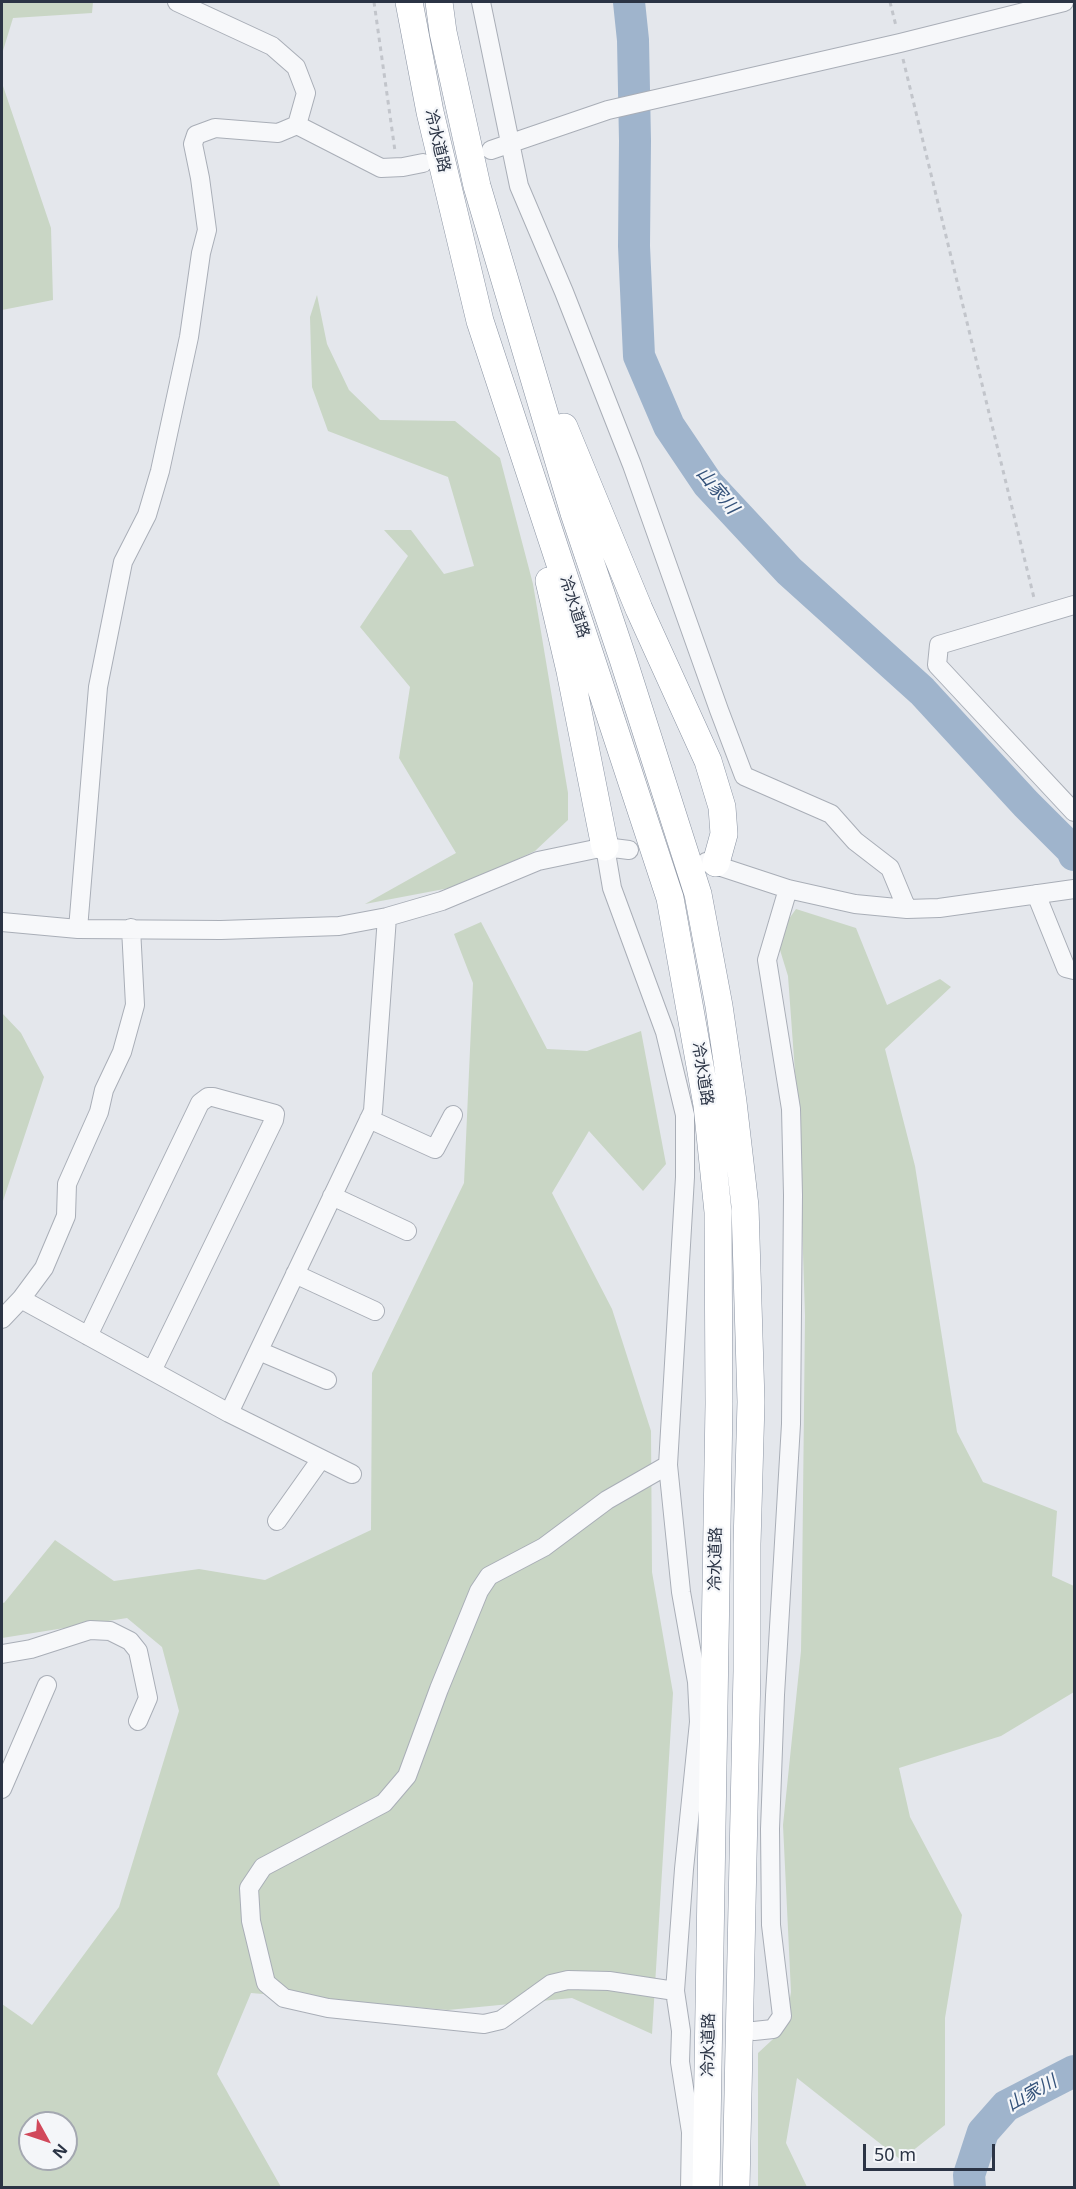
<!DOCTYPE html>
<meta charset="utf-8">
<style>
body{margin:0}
#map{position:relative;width:1076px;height:2189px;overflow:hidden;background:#e4e7ec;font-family:"Noto Sans",sans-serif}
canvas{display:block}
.frame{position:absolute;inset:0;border:3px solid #2b3445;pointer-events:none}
.north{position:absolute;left:18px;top:2111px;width:60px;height:60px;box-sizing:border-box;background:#f4f6f9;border:2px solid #a4a8b1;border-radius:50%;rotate:130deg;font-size:16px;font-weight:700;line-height:24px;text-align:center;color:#2b3445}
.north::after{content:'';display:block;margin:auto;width:21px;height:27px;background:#d1495b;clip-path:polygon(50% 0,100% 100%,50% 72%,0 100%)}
.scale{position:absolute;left:863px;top:2144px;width:132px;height:27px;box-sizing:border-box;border:3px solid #2b3445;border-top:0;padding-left:8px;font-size:18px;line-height:21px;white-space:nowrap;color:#2b3445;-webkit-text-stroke:4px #f4f6f9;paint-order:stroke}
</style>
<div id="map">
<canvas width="1076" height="2189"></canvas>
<div class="frame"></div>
<div class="north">N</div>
<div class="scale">50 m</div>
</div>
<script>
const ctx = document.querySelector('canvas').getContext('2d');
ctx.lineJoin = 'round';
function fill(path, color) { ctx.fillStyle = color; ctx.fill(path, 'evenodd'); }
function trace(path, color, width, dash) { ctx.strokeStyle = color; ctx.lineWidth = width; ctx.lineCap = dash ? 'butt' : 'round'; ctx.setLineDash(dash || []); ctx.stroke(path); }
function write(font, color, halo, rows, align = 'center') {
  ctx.font = font + ' "Noto Sans","Noto Sans JP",sans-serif'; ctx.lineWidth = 4.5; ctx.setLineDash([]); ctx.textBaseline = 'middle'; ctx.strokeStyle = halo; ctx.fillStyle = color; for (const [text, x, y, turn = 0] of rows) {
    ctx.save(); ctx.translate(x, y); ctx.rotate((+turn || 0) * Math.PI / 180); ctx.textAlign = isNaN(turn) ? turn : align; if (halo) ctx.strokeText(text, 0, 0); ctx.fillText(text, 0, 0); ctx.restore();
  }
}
fill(new Path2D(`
 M2,2H93L92,13L13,18L2,54Z
 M2,83L51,228L53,300L2,310Z
 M317,295L327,344L349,390L380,420L455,421L500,458L533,584L568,793V820L535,851L460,886L365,904L456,853L399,758L410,687L360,627L408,556L384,530H411L444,574L474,566L448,477L328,431L312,387L310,317Z
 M796,909L856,928L887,1005L940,979L951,987L885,1049L915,1166L957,1432L983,1482L1057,1511L1052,1576L1074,1586V1692L1001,1736L899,1768L910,1817L962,1915L945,2018V2125L901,2160L797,2078L786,2143L807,2187H758V2053L785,2028L791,1992L783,1825L801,1651L802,1590L805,1316L799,1127L788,976L776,937Z
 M481,922L547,1049L587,1051L641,1031L666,1164L643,1191L589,1131L552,1193L612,1309L651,1431L652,1572L673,1693L652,2034L572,1998L448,2010L251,1993L217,2074L281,2187L2,2188V2004L32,2025L119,1907L179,1711L162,1647L127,1618L2,1638V1602L4,1603L55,1540L114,1581L199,1569L265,1580L371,1530L372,1373L464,1183L473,983L454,934ZM30,2123H66V2159H30Z
 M2,1013L21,1033L44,1077L2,1204Z`), '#c9d6c5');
trace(new Path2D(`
 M629,2L633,40L635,141L634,246L639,356L669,426L708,484L789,571L922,691L1026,804L1072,850L1074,855
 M970,2188L969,2175L983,2132L1006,2106L1074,2071`), '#9fb4cc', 32);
const minor = new Path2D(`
 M177,2L272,46L296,67L306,93L297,125
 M481,2L519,186L564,292L632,465L719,710L744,776L831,814L855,841L890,868L907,909
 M297,125L381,168L403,167L423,163
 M491,150L608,110L900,43L1064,2
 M1074,605L939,645L937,665L1074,812
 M605,847L612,888L665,1032L685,1115V1177L668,1465L681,1592L697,1682L699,1722L684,1869L675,1991L681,2031L680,2062L691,2132L690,2188
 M706,862L788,889L855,904L907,909L939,908L1074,889
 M1036,894L1066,968L1074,970
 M2,922L78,929L221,930L339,926L387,917L442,901L538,861L605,847L629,850
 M78,929L98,687L123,562L147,515L160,471L189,337L201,253L207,230L200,178L193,144L196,135L215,128L278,133L297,125
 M369,1119L435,1149L453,1115
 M332,1196L407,1231
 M295,1274L375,1311
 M21,1299L229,1413L352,1474
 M2,1319L21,1299L44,1268L66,1216L67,1184L99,1112L104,1090L122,1052L135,1005L131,928
 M88,1336L200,1103L208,1097H213L275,1114L274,1120L152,1371
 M259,1351L327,1380
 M229,1413L373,1111L387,917
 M668,1465L607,1500L544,1547L489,1576L479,1591L439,1689L407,1776L384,1803L263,1867L249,1888L251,1921L266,1983L284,1998L328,2008L484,2024L501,2020L551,1984L568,1980L609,1981L675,1991
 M277,1521L321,1459
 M2,1654L31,1649L90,1630L110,1631L130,1641L138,1651L148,1698L138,1721
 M2,1789L47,1685
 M754,2031L773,2029L782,2016L771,1925L770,1829L775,1695L791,1424L793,1195L791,1109L767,960L788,889`);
const highway = new Path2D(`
 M409,2L430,112L480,321L670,898L707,1105L718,1212L719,1404L706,2188
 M439,2L443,32L477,186L574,513L623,659L698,894L719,1006L733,1102L745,1206L751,1402L747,1544V1671L736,2188
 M564,427L639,609L708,761L722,807L724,834L716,863
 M549,581L570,671L605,847`);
trace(minor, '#a9aeb7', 20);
trace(highway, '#8b94a3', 28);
trace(new Path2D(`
 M374,2L395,151
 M890,2L896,26
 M903,59L1034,598`), '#c2c5cb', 3, [4.5, 4.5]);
trace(minor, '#f7f8fa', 18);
trace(highway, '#fff', 27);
write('16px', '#2b3445', '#f4f6f9', [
 ["冷水道路",437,141,77],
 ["冷水道路",574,607,72],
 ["冷水道路",702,1074,81],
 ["冷水道路",716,1559,-89],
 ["冷水道路",709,2045,-89]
]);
write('italic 18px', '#34527a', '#f4f6f9', [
 ["山家川",717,491,50],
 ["山家川",1032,2094,-29]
]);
</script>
